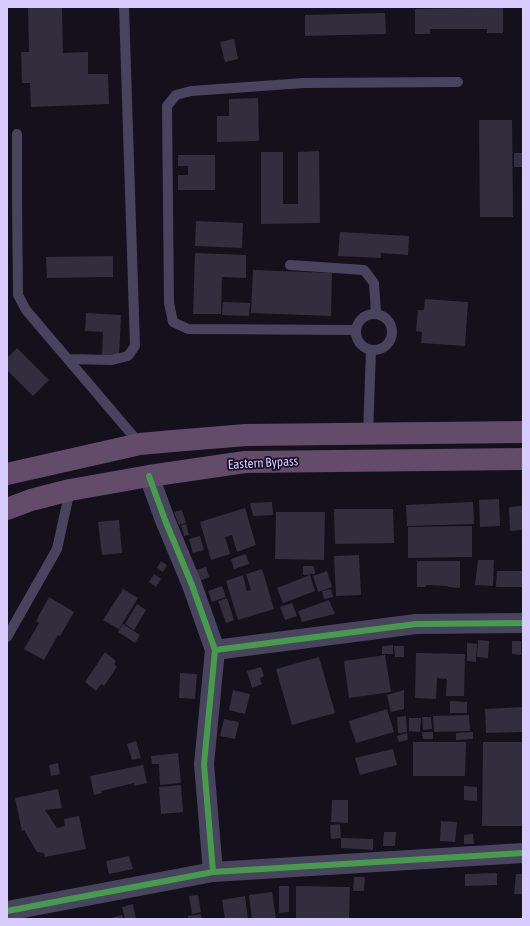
<!DOCTYPE html>
<style>
body{margin:0}
#map{position:relative;width:530px;height:926px;overflow:hidden;background:#14101c;font-family:"Asap Condensed",sans-serif}
canvas{display:block}
.frame{position:absolute;inset:0;border:8px solid #d8cbff;pointer-events:none}
</style>
<div id="map">
<canvas width="530" height="926"></canvas>
<div class="frame"></div>
</div>
<script>
const ctx = document.querySelector('canvas').getContext('2d');
ctx.lineJoin = 'round';
function fill(path, color) { ctx.fillStyle = color; ctx.fill(path, 'evenodd'); }
function trace(path, color, width, dash) { ctx.strokeStyle = color; ctx.lineWidth = width; ctx.lineCap = dash ? 'butt' : 'round'; ctx.setLineDash(dash || []); ctx.stroke(path); }
function write(font, color, halo, rows, align = 'center') {
  ctx.font = font + ' "Asap Condensed",sans-serif'; ctx.lineWidth = 3.5; ctx.setLineDash([]); ctx.textBaseline = 'middle'; ctx.strokeStyle = halo; ctx.fillStyle = color; for (const [text, x, y, turn = 0] of rows) {
    ctx.save(); ctx.translate(x, y); ctx.rotate((+turn || 0) * Math.PI / 180); ctx.textAlign = isNaN(turn) ? turn : align; if (halo) ctx.strokeText(text, 0, 0); ctx.fillText(text, 0, 0); ctx.restore();
  }
}
fill(new Path2D(`
 M28,7H62L63,53L88,52V74H108L109,104L31,107L30,83H22L21,52H29Z
 M503,8V33H487V29H430V34H415V9Z
 M385,13L386,34L305,36V15Z
 M234,39L238,59L225,62L220,42Z
 M258,98L259,141L217,142V116H229V99Z
 M479,120H512L513,217H480Z
 M319,151L320,223L261,224V152H283V204H298V152Z
 M514,153H523V167H514Z
 M178,155H215V190H178V175H188V166H178Z
 M196,221L243,223L242,248L195,246Z
 M340,232L409,236L408,255L381,253V258L338,256Z
 M195,253L246,255V278L222,277L221,314H193Z
 M113,256V277L47,278L46,257Z
 M253,270L332,273L331,316L251,313Z
 M425,299L468,302L465,346L421,343L422,332L416,331L418,310H424Z
 M223,302L250,303L249,316L222,315Z
 M86,313L121,315L119,357L102,356L103,332L85,331Z
 M17,348L49,380L33,396L7,370V358Z
 M499,499L500,526L480,527L479,500Z
 M272,502L273,515L253,516L250,503Z
 M473,502L474,524L407,526L406,505Z
 M523,506V530L510,531L509,507Z
 M245,508L256,545L237,552L232,535L225,537L230,554L211,560L200,522Z
 M334,509H393L394,543L335,544Z
 M182,510L186,523L179,525L174,512Z
 M276,512H325L324,560L275,559Z
 M119,520L122,553L102,555L98,522Z
 M186,524L189,535L184,536L181,525Z
 M472,526V557L408,558V527Z
 M200,536L204,550L193,553L189,539Z
 M246,554L249,564L234,569L231,559Z
 M359,555L361,595L336,596L334,556Z
 M478,560H494L493,586L475,585Z
 M161,561L167,565L163,572L157,568Z
 M417,561H460V588L448,587V586L426,585V587H417Z
 M303,566H314L315,574L303,575Z
 M206,567L209,577L200,581L196,570Z
 M262,569L274,609L238,620L226,581L243,575L247,591L251,590L246,574Z
 M327,571L332,587L318,592L313,576Z
 M497,571H523V587H496Z
 M154,574L161,579L156,587L149,582Z
 M310,575L315,591L283,603L277,588Z
 M222,586L226,597L212,602L208,591Z
 M123,589L138,598L119,629L103,620Z
 M331,589L333,597L324,599L322,591Z
 M49,597L74,612L60,636L58,635L44,660L24,649L39,623L36,621Z
 M227,598L234,620L226,623L218,601Z
 M329,600L335,614L302,622L298,611Z
 M292,603L297,616L285,620L280,607Z
 M137,604L146,610L134,630L125,624Z
 M123,624L140,635L135,643L118,632Z
 M478,640L489,641L488,658L477,657Z
 M512,641H521V655L512,654Z
 M467,643L477,644L476,662L467,661Z
 M393,645V654H382V646Z
 M394,646H404V657H395Z
 M105,652L116,661L114,664L117,667L104,686L101,684L96,691L85,682Z
 M416,653L465,654L464,696H446L447,679L437,678L436,699L415,698Z
 M385,655L391,692L349,698L344,661Z
 M319,657L335,713L292,725L276,669Z
 M261,667L264,676L260,678L262,684L252,688L247,671Z
 M180,673L197,674L195,699L179,698Z
 M233,690L250,694L245,714L229,710Z
 M404,690V709L391,712L387,695Z
 M450,701L467,702V713H450Z
 M523,707V732L486,733L485,709Z
 M387,709L394,732L356,743L349,721Z
 M469,715L470,731L434,732L433,716Z
 M406,716L407,732L398,733L397,717Z
 M422,717H431L432,729L423,730Z
 M409,718H421L420,732L409,731Z
 M224,719L239,722L235,739L220,736Z
 M422,732H433V739H423Z
 M473,732V739L456,740V733Z
 M407,733L408,740L399,742L397,736Z
 M136,741L141,758L132,760L127,744Z
 M413,742H466L465,776H413Z
 M483,742H523V826H482Z
 M393,749L397,765L360,775L355,758Z
 M178,753L181,783L160,785L159,764H152L151,756Z
 M58,763L60,774L51,776L49,765Z
 M143,765L147,783L134,786V783L101,791L102,793L94,795L90,776Z
 M181,785L183,812L161,814L159,787Z
 M464,786L477,787V801L464,800Z
 M58,789L62,808L45,810L57,828L65,826L64,819L79,816L86,849L45,857L44,853L37,852L24,830L22,831L15,798Z
 M332,800H348V823L331,822Z
 M441,821L457,822L455,842L440,841Z
 M340,824L341,838L331,839L330,825Z
 M384,832H396L395,846H383Z
 M473,834L474,844H464V835Z
 M341,838L373,839V850L341,848Z
 M129,856L133,869L109,874L106,861Z
 M497,873V885L465,886V874Z
 M516,874H523V894H514Z
 M354,877H365L364,891H353Z
 M279,886H289V912L279,913Z
 M296,886L350,887L349,919H296Z
 M272,892L276,919H252L249,895Z
 M198,895L201,912L192,914L189,896Z
 M245,896L248,919H225L222,900Z
 M133,904L136,919H125L122,907Z
 M201,914L202,919H188V916Z
 M122,915L123,919H111V918Z`), '#322e3e');
trace(new Path2D(`
 M17,134V201L18,295L26,310L140,444
 M290,265L364,270L374,283L376,313
 M356 332a18 18 0 1 1 36 0a18 18 0 1 1-36 0Z
 M355,330L188,329L173,322L169,303L167,106L176,95L191,91L304,83L458,82
 M68,359L112,360L128,356L135,346L124,7
 M368,434L371,350
 M7,637L57,549L70,490`), '#49445d', 10);
trace(new Path2D(`
 M149,476L165,520L192,585L215,650L204,764L213,872
 M215,650L416,624L523,623
 M7,911L213,872L523,853`), '#49445d', 20);
trace(new Path2D(`
 M7,474L140,444L173,441L246,435L523,432
 M7,509L31,500L70,490L149,476L245,462L523,459`), '#624c69', 22);
trace(new Path2D(`
 M149,476L165,520L192,585L215,650L204,764L213,872
 M215,650L416,624L523,623
 M7,911L213,872L523,853`), '#469c4c', 6);
write('13px', '#d8cbff', '#120b21', [
 ["Eastern Bypass",263,463,-3]
]);
</script>
